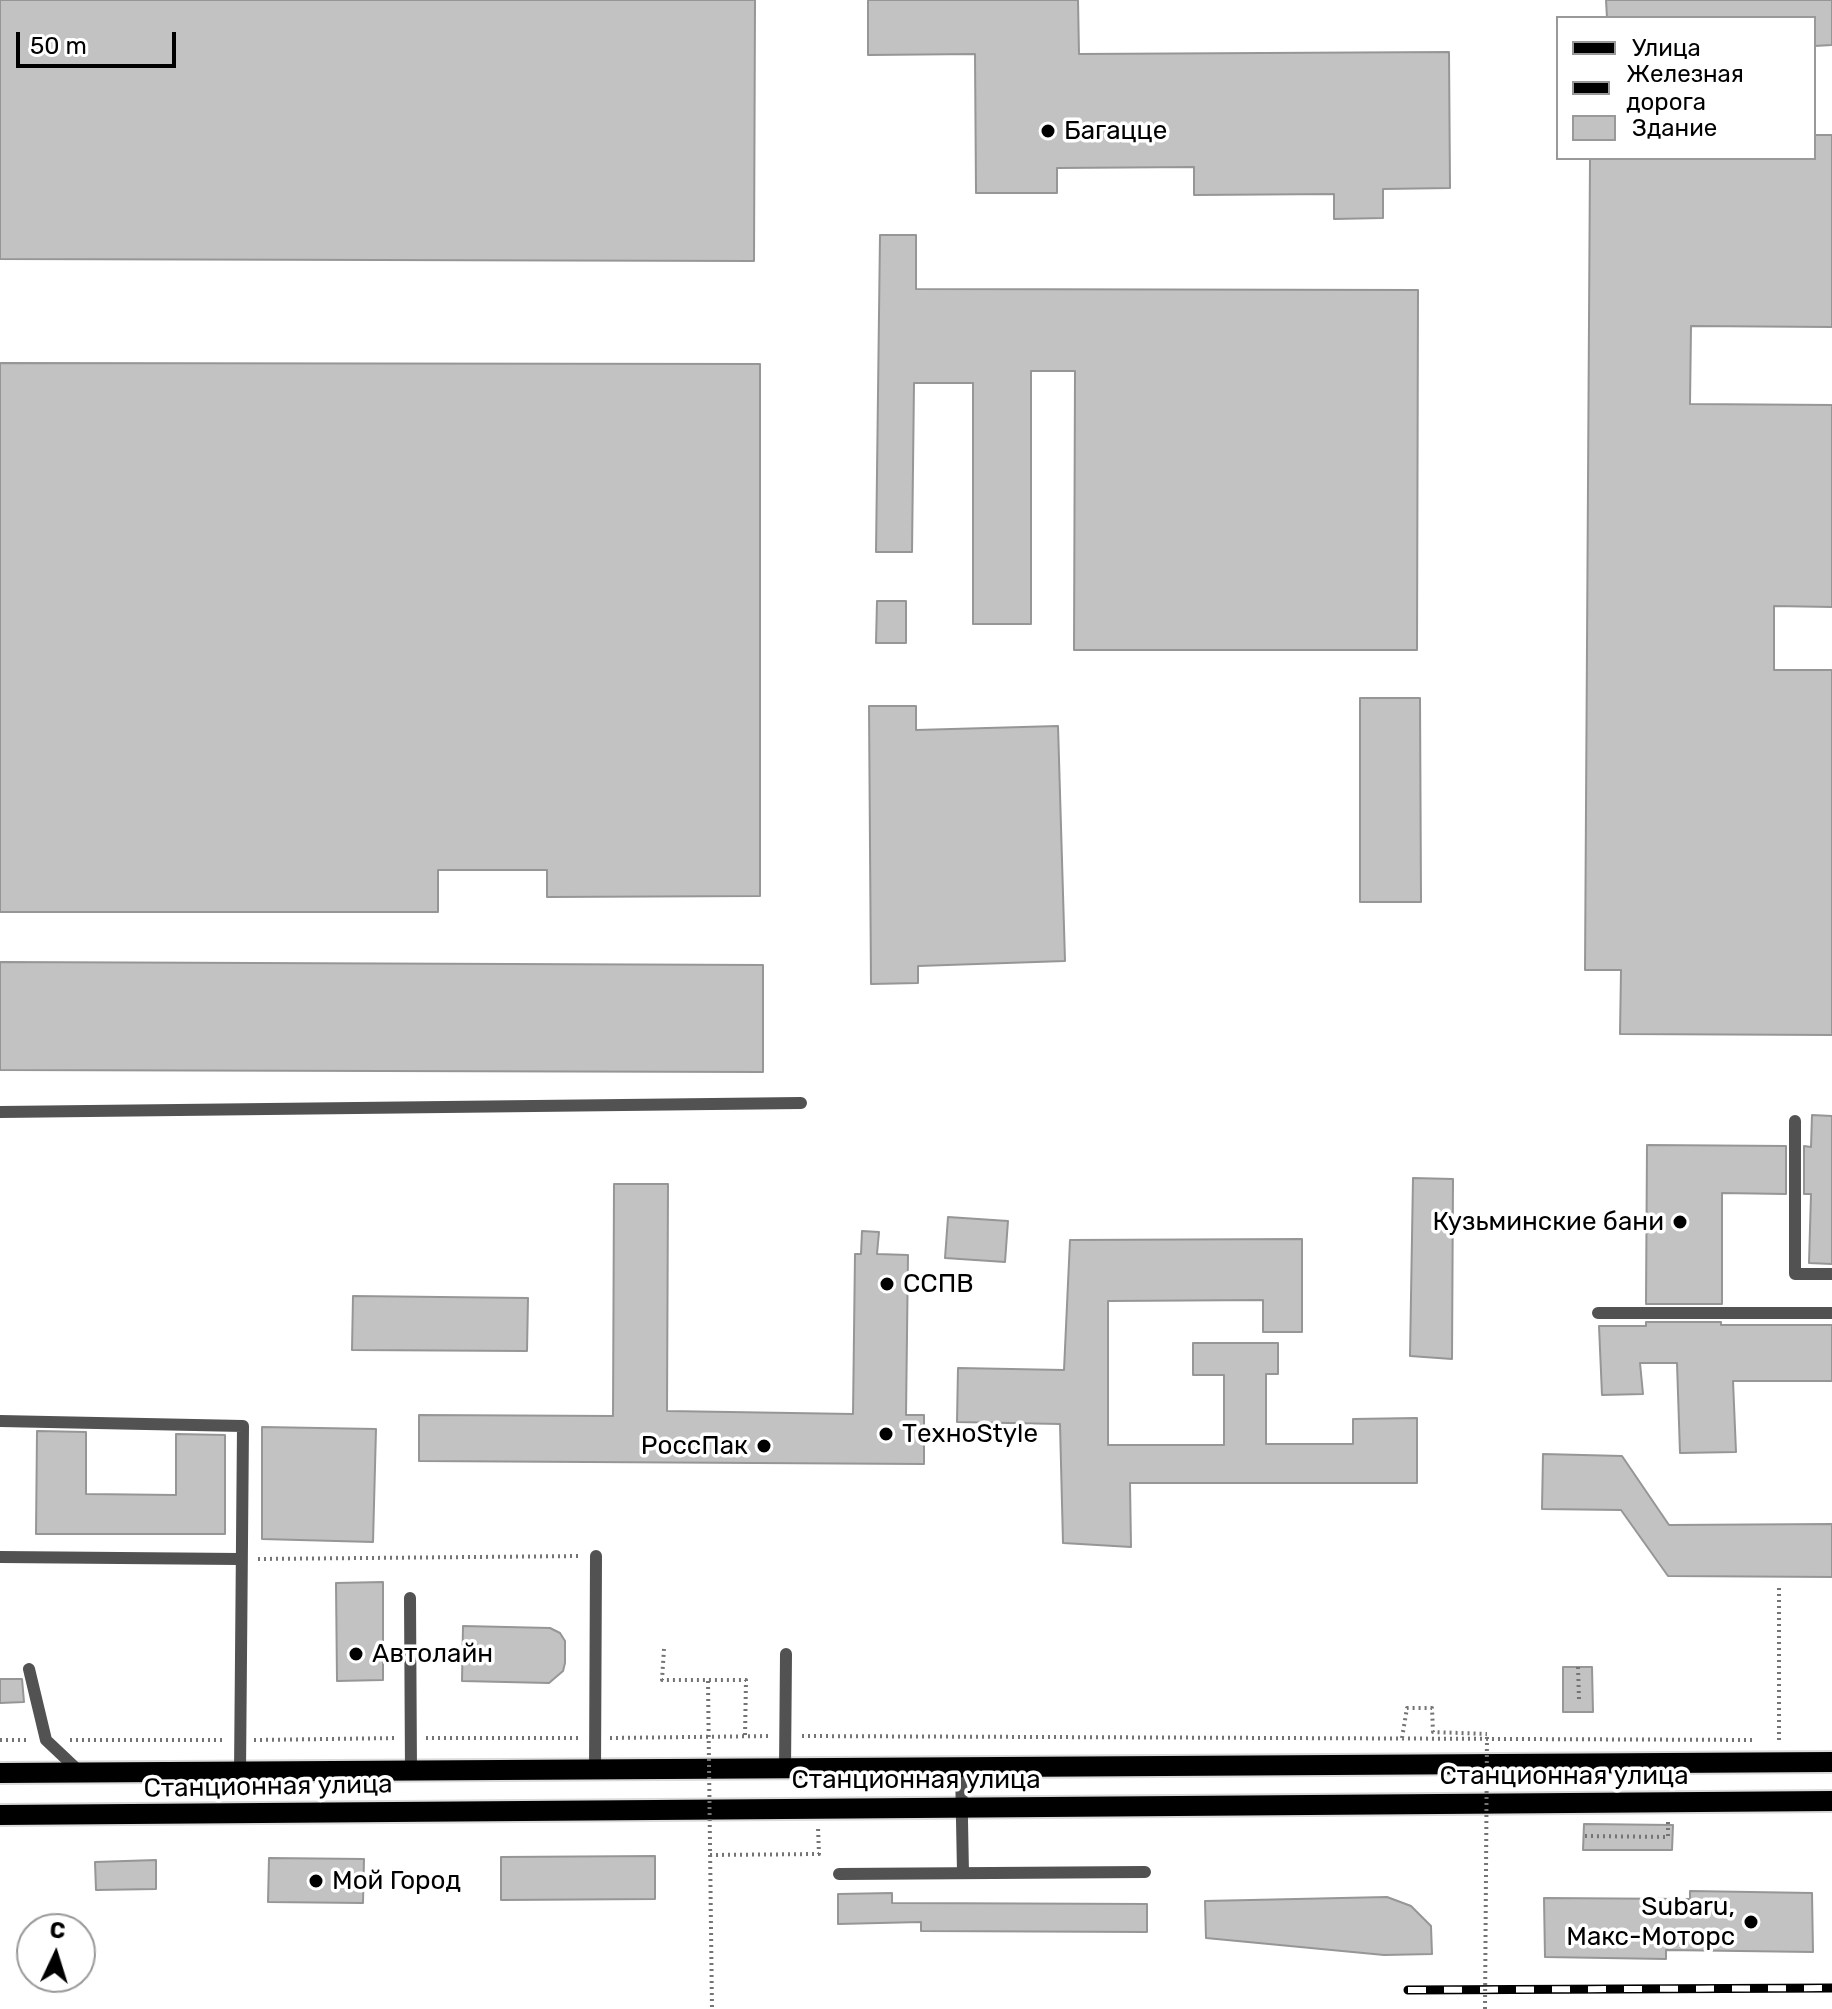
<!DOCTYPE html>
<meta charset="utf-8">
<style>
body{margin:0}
#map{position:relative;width:1832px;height:2009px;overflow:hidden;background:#fff;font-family:Rubik,sans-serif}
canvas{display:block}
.legend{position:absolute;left:1556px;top:16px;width:260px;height:144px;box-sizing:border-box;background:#fff;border:2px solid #999;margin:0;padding:10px 14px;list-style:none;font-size:24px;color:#000}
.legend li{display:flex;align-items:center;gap:16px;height:40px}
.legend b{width:40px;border:2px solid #999}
.north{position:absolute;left:16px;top:1913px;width:80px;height:80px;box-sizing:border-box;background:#fff;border:2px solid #999;border-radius:50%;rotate:4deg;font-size:22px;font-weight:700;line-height:32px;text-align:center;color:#000}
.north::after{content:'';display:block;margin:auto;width:28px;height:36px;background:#000;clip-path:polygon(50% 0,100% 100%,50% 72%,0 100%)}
.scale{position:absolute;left:16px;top:32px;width:160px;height:36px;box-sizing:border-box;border:4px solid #000;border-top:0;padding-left:10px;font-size:24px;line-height:28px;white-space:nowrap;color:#000;-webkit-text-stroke:6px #fff;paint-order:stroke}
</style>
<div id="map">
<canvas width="1832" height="2009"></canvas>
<ul class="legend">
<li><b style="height:10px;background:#000"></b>Улица</li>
<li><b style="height:10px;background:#000"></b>Железная дорога</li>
<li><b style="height:22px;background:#c2c2c2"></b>Здание</li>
</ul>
<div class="north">С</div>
<div class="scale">50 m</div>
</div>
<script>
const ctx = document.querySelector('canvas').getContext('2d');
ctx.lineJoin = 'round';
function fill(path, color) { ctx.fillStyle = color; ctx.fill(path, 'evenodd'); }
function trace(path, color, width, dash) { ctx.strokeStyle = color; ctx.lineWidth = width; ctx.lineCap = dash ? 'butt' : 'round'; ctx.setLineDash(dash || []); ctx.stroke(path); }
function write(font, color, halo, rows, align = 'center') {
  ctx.font = font + ' Rubik,sans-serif'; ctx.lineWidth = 7; ctx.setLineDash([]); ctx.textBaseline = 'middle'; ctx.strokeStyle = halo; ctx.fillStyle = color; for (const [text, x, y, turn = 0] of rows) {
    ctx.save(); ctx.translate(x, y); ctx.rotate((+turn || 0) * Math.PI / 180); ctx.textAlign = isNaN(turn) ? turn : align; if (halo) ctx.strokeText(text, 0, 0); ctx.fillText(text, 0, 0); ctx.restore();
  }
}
const building = new Path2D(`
 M0,0H755L754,261L0,259Z
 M868,0H1078L1079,54L1449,52L1450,188L1383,189V218L1334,219V194L1194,195V167L1057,168V193H976L975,54L868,55Z
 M1606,0H1832V45L1814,46V18H1607Z
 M1814,135H1832V327L1691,326L1690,404L1832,405V607L1774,606V670H1832V1035L1620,1034L1621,970H1585L1590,158H1814Z
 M880,235H916V289L1418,290L1417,650H1074L1075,371H1031V624H973V383H914L912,552H876Z
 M0,363L760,364V896L547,897V870H438V912H0Z
 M877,601H906V643H876Z
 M1360,698H1420L1421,902H1360Z
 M869,706H916V730L1058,726L1065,961L918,966V983L871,984Z
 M0,962L763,965V1072L0,1070Z
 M1812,1115L1832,1116V1264L1809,1263L1811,1194H1804V1146L1811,1147Z
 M1647,1145L1786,1146V1194L1722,1193V1304H1646Z
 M1413,1178L1453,1179L1452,1359L1410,1356Z
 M614,1184H668L667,1411L853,1414L855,1254H861L862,1231L879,1232L877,1254L908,1255L906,1415H924V1464L419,1461V1415L613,1416Z
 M948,1217L1008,1221L1005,1262L945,1258Z
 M1302,1239V1332H1263V1300L1108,1301V1445H1224V1375H1193V1343H1278V1374H1266V1444H1353V1419L1417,1418V1483H1130L1131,1547L1063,1543L1060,1424L957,1422L958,1368L1064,1370L1070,1240Z
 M353,1296L528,1298L527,1351L352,1350Z
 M1646,1322H1721V1325H1832V1381H1733L1736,1452L1680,1453L1677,1363H1640L1643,1394L1602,1395L1599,1326H1646Z
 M262,1427L376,1429L373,1542L262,1539Z
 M37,1431L86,1432V1494L176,1495V1434L225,1435V1534H36Z
 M1543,1454L1622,1456L1669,1525L1832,1524V1577L1668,1576L1621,1510L1542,1509Z
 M383,1582V1680L337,1681L336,1583Z
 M463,1626L550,1628L560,1633L565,1641V1663L563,1671L549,1683L462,1681Z
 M1563,1667H1592L1593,1712H1563Z
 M0,1679H22L24,1702L0,1703Z
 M1584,1824L1673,1825L1672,1850H1583Z
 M655,1856V1899L501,1900V1857Z
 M269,1858L364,1859L363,1903L268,1902Z
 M156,1860V1889L96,1890L95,1862Z
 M1690,1891L1812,1893L1813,1952L1666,1950V1959L1545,1957L1544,1898L1690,1899Z
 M892,1893V1903L1147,1904V1932L921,1931V1922L838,1924V1894Z
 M1387,1897L1411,1906L1431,1926L1432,1954L1384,1955L1206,1938L1205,1901Z`);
fill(building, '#c2c2c2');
trace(building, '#969696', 2);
const primary = new Path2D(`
 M0,1773L1832,1762
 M0,1815L1832,1801`);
trace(primary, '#dbdbdb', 24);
trace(new Path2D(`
 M258,1559L582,1556
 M1779,1588V1744
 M664,1649L662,1680H746L745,1736
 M1578,1667L1579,1699
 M802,1736L1754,1740
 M426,1738H582
 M610,1738L770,1736
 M1402,1738L1407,1708H1432L1433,1732L1487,1734
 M0,1740H30
 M70,1740H226
 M254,1740L398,1738
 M1585,1836L1668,1837V1822
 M710,1855L819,1854L818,1827`), '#747474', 4, [2, 4]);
trace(new Path2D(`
 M0,1112L801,1103
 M1795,1121V1274H1832
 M1598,1313H1832
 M0,1421L243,1426L240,1772
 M0,1557L240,1559
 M410,1598L411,1771
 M29,1669L46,1740L81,1773
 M961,1767L963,1873
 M785,1769L786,1654
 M595,1771L596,1556
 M839,1874L1145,1872`), '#525252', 12);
trace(primary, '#000', 20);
const rail = new Path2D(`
 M1408,1990L1832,1988`);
trace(rail, '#000', 9);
trace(rail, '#fff', 6, [18]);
trace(new Path2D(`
 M708,1681L712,2009
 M1485,2009L1487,1734`), '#747474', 4, [2, 4]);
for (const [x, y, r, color] of [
 [1048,131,8,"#000"],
 [1680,1222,8,"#000"],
 [887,1284,8,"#000"],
 [886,1434,8,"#000"],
 [764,1446,8,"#000"],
 [356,1654,8,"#000"],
 [316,1881,8,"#000"],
 [1751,1922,8,"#000"]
]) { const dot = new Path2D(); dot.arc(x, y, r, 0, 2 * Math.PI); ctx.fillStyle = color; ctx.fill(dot); trace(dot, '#fff', 3); }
write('26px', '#000', '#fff', [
 ["Багацце",1064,131],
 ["Кузьминские бани",1664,1222,"right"],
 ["ССПВ",903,1284],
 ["ТехноStyle",902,1434],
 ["РоссПак",748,1446,"right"],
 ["Автолайн",372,1654],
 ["Мой Город",332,1881],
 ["Subaru,",1735,1907,"right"],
 ["Макс-Моторс",1735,1937,"right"]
], 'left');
write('26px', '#000', '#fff', [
 ["Станционная улица",1564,1776],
 ["Станционная улица",916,1780],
 ["Станционная улица",268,1787,-1]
]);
</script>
